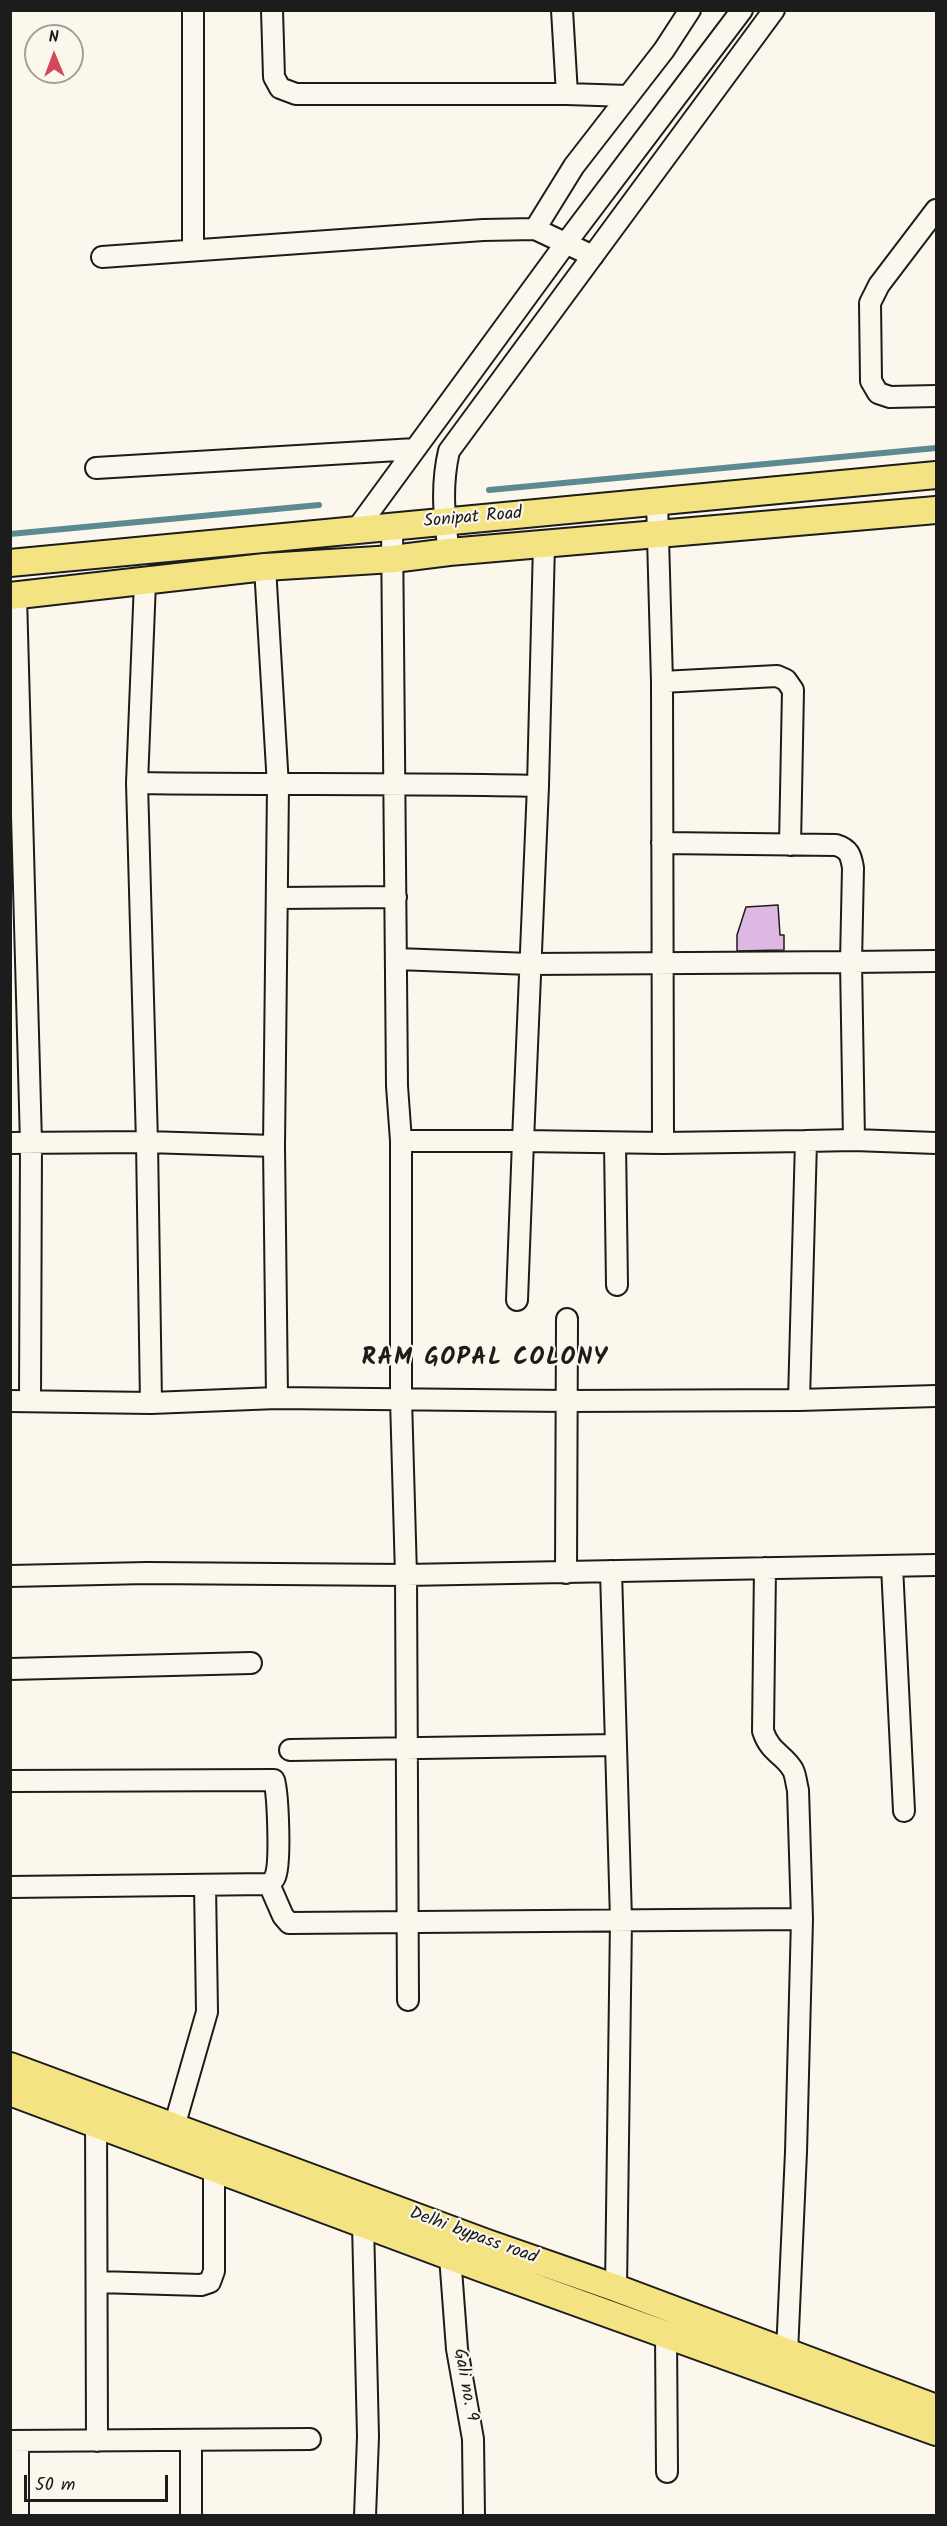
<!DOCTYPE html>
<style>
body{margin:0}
#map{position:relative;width:947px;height:2526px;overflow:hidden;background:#fbf7ec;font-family:Kalam,sans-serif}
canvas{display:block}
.frame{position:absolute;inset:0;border:12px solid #1c1c1c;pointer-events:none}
.north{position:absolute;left:24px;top:24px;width:60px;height:60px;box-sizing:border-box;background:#fbf7ec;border:2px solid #a29f99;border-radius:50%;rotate:359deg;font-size:16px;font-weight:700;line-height:24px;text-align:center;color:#1c1c1c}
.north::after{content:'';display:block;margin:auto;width:21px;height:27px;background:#d1495b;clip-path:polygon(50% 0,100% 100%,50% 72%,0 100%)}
.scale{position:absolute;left:24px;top:2475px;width:144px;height:27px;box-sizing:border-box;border:3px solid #1c1c1c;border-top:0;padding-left:8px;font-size:18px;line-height:21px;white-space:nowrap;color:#1c1c1c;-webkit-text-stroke:4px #fbf7ec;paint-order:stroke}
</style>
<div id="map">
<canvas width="947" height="2526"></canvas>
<div class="frame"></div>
<div class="north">N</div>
<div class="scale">50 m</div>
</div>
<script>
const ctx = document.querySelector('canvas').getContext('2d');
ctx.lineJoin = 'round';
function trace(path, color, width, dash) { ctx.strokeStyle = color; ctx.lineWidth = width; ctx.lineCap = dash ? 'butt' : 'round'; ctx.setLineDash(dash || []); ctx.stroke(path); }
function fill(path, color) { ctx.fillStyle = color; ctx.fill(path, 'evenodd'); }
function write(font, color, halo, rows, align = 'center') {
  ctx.font = font + ' Kalam,sans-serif'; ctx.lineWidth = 4.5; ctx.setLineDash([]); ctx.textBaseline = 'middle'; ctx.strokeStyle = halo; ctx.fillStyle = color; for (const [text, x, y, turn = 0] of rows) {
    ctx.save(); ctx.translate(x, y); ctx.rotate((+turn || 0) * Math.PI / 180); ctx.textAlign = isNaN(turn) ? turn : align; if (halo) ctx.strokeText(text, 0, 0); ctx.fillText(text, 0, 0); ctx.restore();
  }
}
trace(new Path2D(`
 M489,490L936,448
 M10,534L319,505`), '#5b8a92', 6);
const building = new Path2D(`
 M778,905L780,935H784V950L737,951V935L746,907Z`);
fill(building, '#ddb8e2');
trace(building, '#1c1c1c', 1.5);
const minor = new Path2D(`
 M272,10L274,77L280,88L296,94H567
 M562,10L567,94L628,96
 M936,210L879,285L870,303L871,381L878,393L890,397L936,396
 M535,229L574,166L664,50L690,10
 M193,249V10
 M102,257L483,230L535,229L593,256
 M96,468L415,449
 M657,501L662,682L663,1143
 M392,527L397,1086L401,1141V1399L406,1575L408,2000
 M356,530L566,243L742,10
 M449,552C444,518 441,485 449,451L774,10
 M265,567L278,786L274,1146L277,1398L567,1401L799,1400L806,1141L663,1143L523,1141L538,786L544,544
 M145,582L137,783L147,1142L151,1403
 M16,596L31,1143L30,1401
 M662,682L777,676L786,680L793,690L790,845
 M137,783C271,785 404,783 538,786
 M662,843L836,845C849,849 851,855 853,868L851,962L936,961
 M278,898L396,897
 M397,959L530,964L851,962L854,1140L806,1141
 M854,1140L936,1143
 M401,1141H523L517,1300
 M10,1143L147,1142L274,1146
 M615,1143L617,1285
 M799,1400L936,1396
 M10,1401L151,1403L277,1398
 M892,1566L904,1811
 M765,1568L763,1731C770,1753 784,1754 793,1770C796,1776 796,1783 798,1790L802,1919L796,2152L787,2353
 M611,1571L616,1745
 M566,1573L567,1319
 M10,1576L147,1573L406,1575L936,1565
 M10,1669L251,1663
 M290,1750L616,1745L621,1920L616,2288
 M10,1781L274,1780C278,1794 281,1864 275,1877C274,1880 271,1882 269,1884
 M269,1884L283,1916L289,1923L802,1919
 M10,1887L269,1884
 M96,2113L97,2441
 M174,2127L207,2012L205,1885
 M363,2223L368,2437L365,2516
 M450,2256L457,2349L473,2439L474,2516
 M97,2282L201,2285L210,2282L214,2271V2168
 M666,2334L667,2472
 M191,2440V2516
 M10,2441L310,2439
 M18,2516V2441`);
const major = new Path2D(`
 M10,563L936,475
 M10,596L265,567L393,559L449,552L936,510
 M10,2066L487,2243L616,2288L936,2408
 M10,2092L481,2268L936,2432`);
trace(minor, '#1c1c1c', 24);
trace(major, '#1c1c1c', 30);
trace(minor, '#fbf7ec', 20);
trace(major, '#f4e382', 26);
write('18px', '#1c1c1c', '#fbf7ec', [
 ["Sonipat Road",473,519,-5],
 ["Delhi bypass road",473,2237,20],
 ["Gali no. 9",464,2385,80]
]);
ctx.letterSpacing = '1.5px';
write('bold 24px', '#1c1c1c', '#fbf7ec', [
 ["RAM GOPAL COLONY",485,1360]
]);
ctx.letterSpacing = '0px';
</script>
